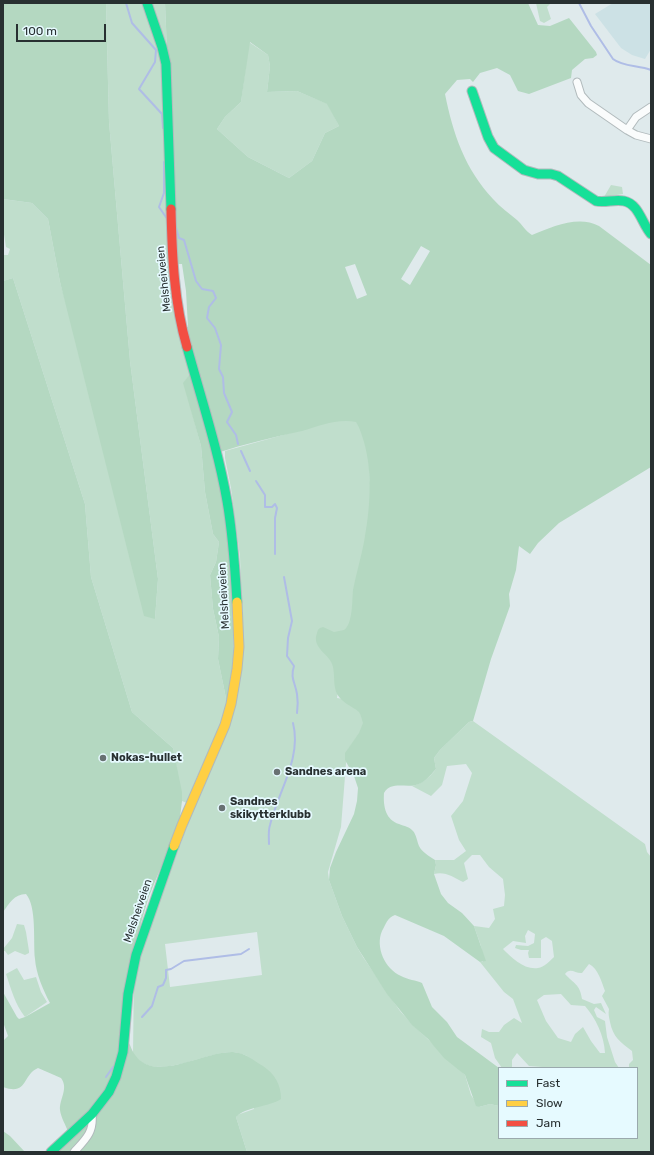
<!DOCTYPE html>
<style>
body{margin:0}
#map{position:relative;width:654px;height:1155px;overflow:hidden;background:#dfeaec;font-family:Rubik,sans-serif}
canvas{display:block}
.frame{position:absolute;inset:0;border:4px solid #283031;pointer-events:none}
.legend{position:absolute;left:498px;top:1067px;width:140px;height:72px;box-sizing:border-box;background:#e6faff;border:1px solid #9aa9ad;margin:0;padding:5px 7px;list-style:none;font-size:12px;color:#283031}
.legend li{display:flex;align-items:center;gap:8px;height:20px}
.legend b{width:20px;border:1px solid #9aa9ad}
.scale{position:absolute;left:16px;top:24px;width:90px;height:18px;box-sizing:border-box;border:2px solid #283031;border-top:0;padding-left:5px;font-size:12px;line-height:14px;white-space:nowrap;color:#283031;-webkit-text-stroke:3px #e6faff;paint-order:stroke}
</style>
<div id="map">
<canvas width="654" height="1155"></canvas>
<div class="frame"></div>
<ul class="legend">
<li><b style="height:5px;background:#16e098"></b>Fast</li>
<li><b style="height:5px;background:#ffcf43"></b>Slow</li>
<li><b style="height:5px;background:#f24e42"></b>Jam</li>
</ul>
<div class="scale">100 m</div>
</div>
<script>
const ctx = document.querySelector('canvas').getContext('2d');
ctx.lineJoin = 'round';
function fill(path, color) { ctx.fillStyle = color; ctx.fill(path, 'evenodd'); }
function trace(path, color, width, dash) { ctx.strokeStyle = color; ctx.lineWidth = width; ctx.lineCap = dash ? 'butt' : 'round'; ctx.setLineDash(dash || []); ctx.stroke(path); }
function write(font, color, halo, rows, align = 'center') {
  ctx.font = font + ' Rubik,sans-serif'; ctx.lineWidth = 3.5; ctx.setLineDash([]); ctx.textBaseline = 'middle'; ctx.strokeStyle = halo; ctx.fillStyle = color; for (const [text, x, y, turn = 0] of rows) {
    ctx.save(); ctx.translate(x, y); ctx.rotate((+turn || 0) * Math.PI / 180); ctx.textAlign = isNaN(turn) ? turn : align; if (halo) ctx.strokeText(text, 0, 0); ctx.fillText(text, 0, 0); ctx.restore();
  }
}
fill(new Path2D(`
 M613,3H651V49L645,59L632,55L621,48L595,14Z`), '#cce1e5');
fill(new Path2D(`
 M106,3H165L176,264L185,328L197,365L184,383L201,446L205,492L213,534L219,542L216,562L210,575L213,609L219,637L218,659L228,708L196,779L187,803L182,801L173,748L132,712L91,577L85,504L13,278L3,281V255H8L10,249L6,247L3,228V199L32,203L48,219L60,282L155,619L158,579L130,361L109,122Z
 M536,3H551L547,7L551,19L544,23L540,21Z
 M249,42L268,55L270,66L267,92L297,91L328,104L339,126L325,133L312,161L289,178L248,157L217,129L225,117L241,102Z
 M611,185L622,187L623,194L604,197Z
 M366,412L373,537L340,677L337,698L350,700L359,706L366,725L347,751L341,827L328,872L329,880L342,916L357,947L363,957L400,1011L412,1024L465,1075L471,1095L479,1107L490,1104L499,1106V1138H637V1068H629V1064L633,1060L632,1051C620,1042 613,1037 610,1022C609,1017 608,1014 609,1009L602,996L605,991C602,983 598,968 589,964L582,973C576,974 570,967 565,974C574,984 580,984 582,999L594,1004L601,1003L606,1014L596,1007L594,1010L597,1017L605,1021L607,1037L615,1062L619,1068H544L542,1067L529,1066L517,1053L512,1060V1068H502L495,1058L491,1043L481,1037L482,1029L489,1032H499L504,1025L514,1018L522,1023L513,999L504,992L480,962H483L481,946L474,926L489,928L495,919L493,909L504,906L505,895L503,879L489,867L480,855H472L464,863L468,879L463,882C453,877 445,871 434,874L436,865L435,860H454L466,851L459,840L451,816L463,801L472,773L466,764L447,766L442,785L431,796L412,786C422,784 429,778 436,769L434,758L440,750L469,722L473,721L645,844L647,852L651,857V1152H247L236,1117L237,1115L254,1109L247,1056C242,1054 237,1052 232,1052C203,1052 153,1084 133,1054L134,972L199,793L234,712L242,670L243,628L240,557L231,488L225,458V451ZM528,930L535,934L534,943L528,946L516,945L515,948L521,950H529L528,953L529,958H541V940L546,937L552,941L554,957C550,961 544,967 538,968C524,970 512,958 503,949L513,941L526,943L525,936ZM257,932L262,975L170,987L165,944ZM561,994L571,1005L585,1006C596,1019 604,1035 605,1053H600L591,1041L583,1027L575,1034L571,1042L558,1038L546,1021L537,1000L544,995Z
 M17,924L24,925L26,932L29,951V953L25,955L15,951L8,955L5,951H3V949L12,938Z
 M17,968L24,980L36,977L41,992L47,1002L25,1017C15,1004 11,989 6,974Z`), '#c0decc');
fill(new Path2D(`
 M3,3H106L109,122L130,361L158,579L155,619L144,616L60,282L48,219L32,203L3,199Z
 M165,3H528L538,25L550,26L569,18L596,52L597,55L593,58L585,59L572,70L571,78L529,94L518,91L510,75L497,68L480,73L473,82L470,79L457,80L445,94C453,134 465,169 493,199C500,207 509,213 517,220C522,224 525,231 532,235C552,227 578,215 599,226L651,265V467L559,523L538,543L530,554L519,546L516,570L509,594L510,606L491,659L473,721L469,722L440,750L434,758L436,769C430,776 424,783 416,785C405,788 391,781 384,793C383,807 386,820 399,824C404,826 410,827 413,831C416,834 417,841 419,846C422,852 429,856 435,860L436,865L434,874L441,894L448,903L462,913L474,926L486,961L480,962L444,936L395,915C387,918 386,924 382,931C375,947 385,969 401,976C408,980 416,980 422,983L432,1007L447,1022L457,1037L499,1068V1106L490,1104L479,1107L476,1106L465,1075L444,1058L428,1039L412,1025L387,994L357,947L342,916L329,880L330,868L336,852L354,814L357,801L358,788L354,776L345,760V753L359,733L363,723C362,720 361,715 359,712C352,706 342,703 337,694C333,685 335,677 333,667C331,654 311,649 317,633C318,629 319,628 323,627L334,632L344,630C353,624 352,600 353,590C356,574 361,558 364,542C370,510 373,474 364,442C362,436 360,428 356,422C338,418 319,426 302,431C273,437 245,444 217,453L229,528L234,651L228,708L218,659L219,637L213,609L210,575L216,562L219,542L213,534L205,492L201,446L183,383L197,365L185,328L188,327L186,291L182,264H176ZM250,42L268,55L270,66L267,92L297,91L327,104L339,126L325,133L312,161L289,178L248,157L217,129L225,117L241,102ZM421,246L430,251L410,285L401,279ZM355,264L367,295L357,299L345,267Z
 M13,278L85,504L91,577L132,712L173,748L182,792V801L180,817L175,834L149,896L141,923C137,950 133,977 129,1004C127,1012 123,1023 124,1031C125,1036 128,1041 130,1045C146,1090 200,1051 233,1052C244,1052 254,1061 263,1066C275,1074 281,1085 281,1099C269,1107 245,1107 236,1117L247,1152H46L68,1132C66,1125 61,1118 60,1110C59,1099 69,1089 61,1078L38,1068C22,1075 28,1096 3,1087V1041L8,1036L3,1022V992L17,1017L19,1019L25,1017L50,1003C43,990 36,973 35,959C33,941 37,907 26,894C14,894 9,904 3,912V281Z
 M3,1131L10,1136L25,1152H3Z`), '#b4d8c1');
trace(new Path2D(`
 M126,3L132,23L156,50L155,62L139,89L162,114L163,128
 M579,3L591,26L613,59C623,67 639,65 651,70
 M164,162V193L159,207L168,220
 M175,224L179,238L184,240L196,281L202,289L213,291L216,298L209,307L207,318L215,328L221,345L219,369L223,377L224,393L232,412L227,422L236,435L238,444
 M241,451L250,471
 M256,481L265,495V507H272L275,504L277,508L275,518V554
 M284,577L292,621L288,638L287,656L294,666C290,678 295,682 297,694C298,700 298,706 297,713
 M269,844C269,838 268,831 270,825C278,792 302,758 293,723
 M142,1017L152,1006L158,987L163,985L166,978V970L171,969L184,961L241,954L249,949
 M106,1077L113,1067`), '#afbde6', 2);
const street = new Path2D(`
 M577,82L581,95L588,103L627,130L636,135L651,139
 M627,130L636,117L651,107
 M74,1152C86,1139 94,1132 92,1114`);
const fast = new Path2D(`
 M147,3L162,47L166,64L171,209
 M472,91L488,137L494,148L524,170L538,174H551L558,176L596,201C605,203 615,199 624,201C639,204 642,224 651,234
 M187,347C201,398 218,449 227,501C233,535 235,568 237,602
 M51,1152L92,1114L109,1092L116,1077L123,1052L128,994L136,955L174,846`);
const slow = new Path2D(`
 M174,846L182,825L225,725L231,704L237,669L239,647L237,602`);
const jam = new Path2D(`
 M171,209C172,255 174,303 187,347`);
trace(street, '#b1babc', 9);
trace(fast, '#b1babc', 11);
trace(slow, '#b1babc', 11);
trace(jam, '#b1babc', 11);
trace(street, '#fafcfc', 7);
trace(fast, '#16e098', 9);
trace(slow, '#ffcf43', 9);
trace(jam, '#f24e42', 9);
for (const [x, y, r, color] of [
 [103,758,4,"#687172"],
 [277,772,4,"#687172"],
 [222,808,4,"#687172"]
]) { const dot = new Path2D(); dot.arc(x, y, r, 0, 2 * Math.PI); ctx.fillStyle = color; ctx.fill(dot); trace(dot, '#e6faff', 1.5); }
write('11px', '#283031', '#e6faff', [
 ["Melsheiveien",164,279,-96],
 ["Melsheiveien",224,596,-93],
 ["Melsheiveien",138,911,-71]
]);
write('bold 11px', '#283031', '#e6faff', [
 ["Nokas-hullet",111,758],
 ["Sandnes arena",285,772],
 ["Sandnes",230,802],
 ["skikytterklubb",230,815]
], 'left');
</script>
